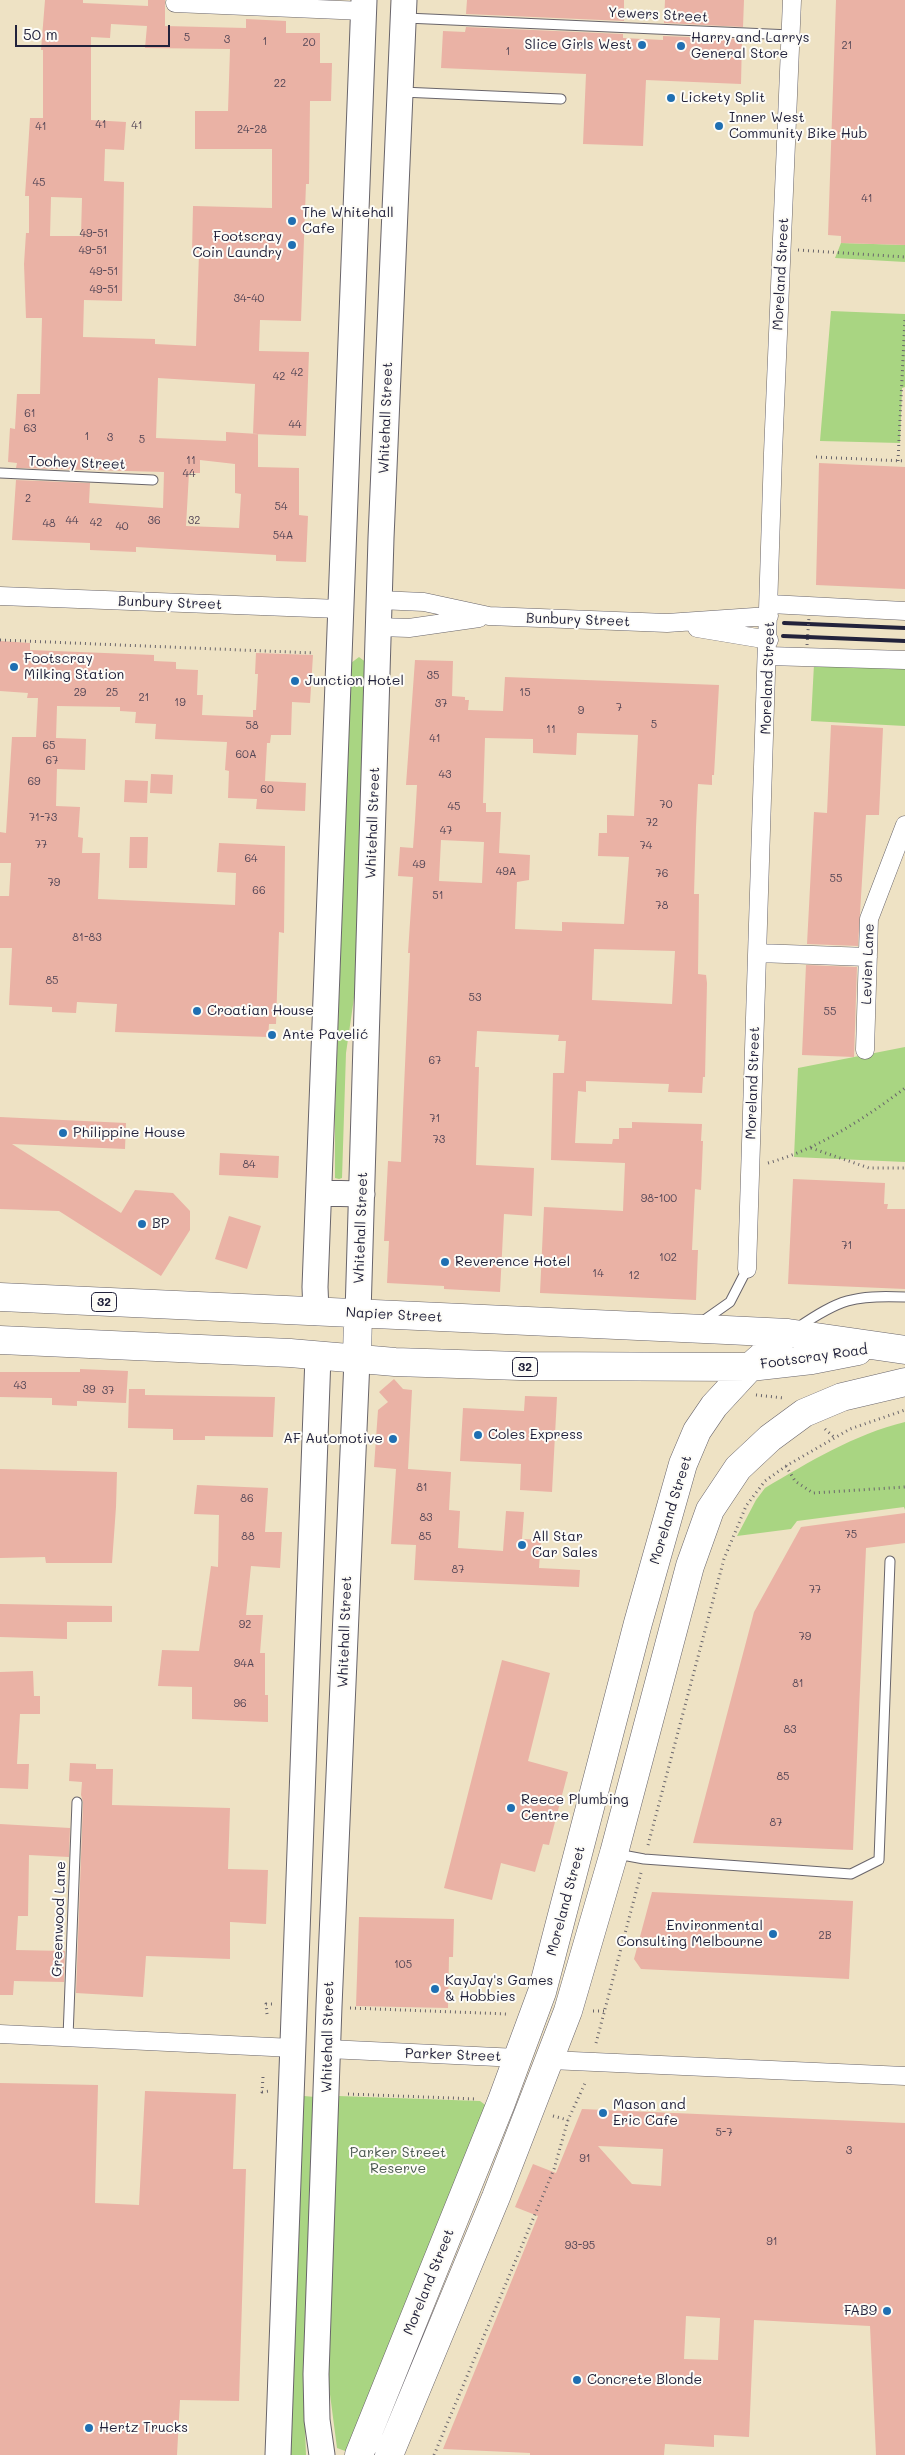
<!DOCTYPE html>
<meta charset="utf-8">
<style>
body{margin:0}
#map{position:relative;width:905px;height:2455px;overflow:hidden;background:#eee2c4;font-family:Mali,sans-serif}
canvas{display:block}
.scale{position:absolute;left:15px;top:25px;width:155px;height:22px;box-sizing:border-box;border:2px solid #22223b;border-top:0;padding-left:6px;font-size:15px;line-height:18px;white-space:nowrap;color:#22223b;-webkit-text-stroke:4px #fdfcf7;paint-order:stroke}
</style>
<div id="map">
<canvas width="905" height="2455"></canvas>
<div class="scale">50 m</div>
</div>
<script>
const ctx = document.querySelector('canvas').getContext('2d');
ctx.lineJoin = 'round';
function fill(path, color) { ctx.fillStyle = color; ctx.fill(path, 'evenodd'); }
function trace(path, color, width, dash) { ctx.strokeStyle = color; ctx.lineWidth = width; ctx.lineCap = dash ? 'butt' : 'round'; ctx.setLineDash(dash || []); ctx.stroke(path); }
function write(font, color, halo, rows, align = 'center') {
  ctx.font = font + ' Mali,sans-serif'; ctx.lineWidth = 4; ctx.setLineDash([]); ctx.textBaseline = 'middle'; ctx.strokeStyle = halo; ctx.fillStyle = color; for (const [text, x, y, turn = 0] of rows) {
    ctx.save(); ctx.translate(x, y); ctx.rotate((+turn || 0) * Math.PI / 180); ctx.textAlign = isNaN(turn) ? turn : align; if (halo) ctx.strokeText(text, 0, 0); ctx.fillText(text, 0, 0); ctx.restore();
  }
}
fill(new Path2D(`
 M841,243L905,245V262L835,258Z
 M831,311L905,314V387L902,388L900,443L820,441Z
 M359,657L367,663L355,991L346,1053L342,1178L339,1179L335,1178V1112L351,663Z
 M814,664L905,668V726L811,721Z
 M905,1047V1162L794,1157L798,1068Z
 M905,1422V1510L904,1507L797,1521L791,1529L737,1536L756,1500L765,1488C809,1462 855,1434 905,1422Z
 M304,2096L315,2097L304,2403L306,2455H289Z
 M338,2096L480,2101L488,2107L348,2452L337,2448L328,2379Z`), '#a9d582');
fill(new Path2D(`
 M45,0H83V3L148,6V0H165V26L246,28V19L286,21V33H320V63H332L331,101H310L309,184H306L301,321L260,320L259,351L309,352L306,436L253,434L255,384L158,378L156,438L226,441V432L258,434V467L299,468V515L308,516L306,562L276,561V555L136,547V552L90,550V543L12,540L16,480L90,483L89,503L163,508L164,472L16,468L17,463L8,462L10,428L15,429L17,394H40L42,318H26L24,264L26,233H29V196H25L30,118H43V50H41ZM111,24L147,26L145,48L230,49L228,111H195V149H272V208L193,206L192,253H199L196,346L155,344V339L83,337L84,300L122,301L124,182L104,181L105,149L124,150L126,122L91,120V37L110,38ZM51,197L82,198L81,236H50ZM200,460L235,464V493L241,494L239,528L186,526L189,473H200Z
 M467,0H624V21L466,14Z
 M665,0H744L743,27L664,23Z
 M836,0H905V245L841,243V236L828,235Z
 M466,27L623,34V38L663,40V36L742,39L741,84L646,80L643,146L583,144L586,74L441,68L443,31L465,32Z
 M819,463L905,467V589L816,585Z
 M0,641L30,643V650L154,655V661L176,662V669L198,670L197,695H203L202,715L253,717V710H256L258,674H255L256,653L313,655L310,703L292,702L291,735H271L270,743H267L265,781L306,783L305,811L256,809L257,799L228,798L229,771L225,770L227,742L155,739L156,724L135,723L136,712L120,711V707L57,706L56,738L86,739L85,770L57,769L56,806L80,807L78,837L83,838L82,853H100L98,899L235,905L236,873L217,872L219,843L285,846L284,933L279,932L276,1024H269L268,1037L115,1032L117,1004L77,1002L76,1013L52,1012V1007L9,1005L12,948H0V896H9L11,863H0V832L6,833L12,737H36L38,698H27L28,693L0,691Z
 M415,660L453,661L452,696L465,697V700H469L468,710L503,711L505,677L719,685L714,775H712V785L698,784L696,827L694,894H699L698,974L706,975L707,983L705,1077H703L702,1093L668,1092L669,1084L586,1081V1092L578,1091L575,1143L612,1144L613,1139H619V1128H632V1122L702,1124L701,1141H703L701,1190L695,1189L692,1250H698L696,1300L540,1293L544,1207L623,1211L625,1163L551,1160L553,1073H564L566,1041H558L559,1035L477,1031L475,1067H479L476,1165L534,1168L532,1216L504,1214L500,1292L444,1289V1286L387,1283L389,1241H384L388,1161L401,1162L403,1110L410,953H408L413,877L398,876L400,847L413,848L415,820L417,785H406ZM577,733L638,735L634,816L607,815V833H599L598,856L629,857L624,924L562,922V931L515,929L517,882L529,880L530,855L499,853L501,812H486V803H483L485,738L533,739V753L576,755ZM441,840L484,842L482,883L439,881ZM594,949L675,951L672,1004L592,1000Z
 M831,725L883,728L879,815H866L858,946L807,944L814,812L827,813Z
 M151,774L173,775L172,794L150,793Z
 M125,780L148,781L147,803L124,802Z
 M130,837H148L147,868H129Z
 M806,965L857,967L854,1057L802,1055Z
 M0,1117L126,1123L125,1149L12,1144L121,1213L135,1190L173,1193L190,1211V1230L161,1276L59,1211L0,1209Z
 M220,1153L279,1156L278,1178L219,1175Z
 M793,1179L885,1183L884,1204H888L887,1209H905V1289L788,1284Z
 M229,1216L261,1226L247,1269L215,1259Z
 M80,1369L128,1371L126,1403L77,1401V1406L52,1405V1398L0,1397V1372H80Z
 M394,1379L403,1389L412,1390L408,1469L451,1472L449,1510L460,1511L458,1548L503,1551L506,1511L524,1512L522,1539L541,1540L539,1568L580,1570L579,1587L414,1580L416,1545L391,1544L396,1469L374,1467L378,1410L388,1402L379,1392Z
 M129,1389H145V1395L275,1397L273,1437L205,1436V1440H173V1429L128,1428Z
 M525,1396L557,1397L552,1492L520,1490L521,1464L460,1461L463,1408L524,1411Z
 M0,1469L117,1472L116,1507L112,1563H46L45,1557L0,1558Z
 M197,1485L268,1488L265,1532H282L280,1568L251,1566L246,1615H263L260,1653H265V1695H268V1722L192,1719V1687L158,1686L162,1650L199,1651L211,1566L218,1567L219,1515L194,1514Z
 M905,1513V1543L866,1548L853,1850L693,1843L754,1612L801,1527Z
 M0,1604L112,1606V1622H67V1639L0,1637Z
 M502,1660L550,1673L528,1761L568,1772L549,1845L543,1844L535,1872L501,1863L492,1900L444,1888Z
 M33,1671L34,1696H40V1714H20L17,1764H29L28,1789L0,1788V1672Z
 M70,1763L96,1764V1769H113L112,1805L230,1808L228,1869L268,1870L266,1924L230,1922V1959L146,1956L143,1997L76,1993L83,1802L81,1795L82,1782L69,1781Z
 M0,1824L70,1828L69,1857L29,1855L28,1916H18L16,1950L65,1951L64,1982L14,1981L13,1995H0Z
 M652,1892L853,1901L849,1979L641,1969L634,1959Z
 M359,1917L454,1919L453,1957H449L448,2008L356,2006Z
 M0,2083L98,2085L95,2203L139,2205L145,2091L236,2094L233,2169H246L239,2401L180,2400L177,2455H0Z
 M582,2109L905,2123V2455H876L870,2326L754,2320L749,2437L714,2435V2447L665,2444L664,2455H530V2453L443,2449L538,2216L515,2207L533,2164L556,2173ZM598,2146L663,2149L661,2186L632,2184ZM686,2316L720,2318L718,2360L684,2359Z`), '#eab2a5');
const lane = new Path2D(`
 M406,18L791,35
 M402,92L561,99
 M0,473L153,480
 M703,1321L730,1302L747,1269
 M797,1328C840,1299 853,1295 905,1297
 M617,1854L644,1859L851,1874L879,1860L890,1561
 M68,2037L77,1802`);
const street = new Path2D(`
 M175,3L364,11
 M0,596L340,609
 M379,600L424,602L489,616L667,623L769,616
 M770,604L905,611
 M378,627L409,628L479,618
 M697,628L769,640
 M768,656L905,660
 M758,953L868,957
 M865,1050L869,919L905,825
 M747,1269L773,453L792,0
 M0,2034L293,2048
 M328,2049L518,2058
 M550,2060L905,2076`);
const secondary = new Path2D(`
 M319,1193L362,1194
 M316,1312L315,1287L364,0
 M358,1313L381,538L404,0
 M278,2455L318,1356
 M322,2455L317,2420L316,2374L329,2006L357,1360`);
const primary = new Path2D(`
 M0,1297L726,1330L788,1333L905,1350
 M0,1340L290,1353L395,1362L520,1366L750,1367L812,1360L858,1351
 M357,1360L358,1313
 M359,2455L501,2103L542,1992L638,1623L683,1464L697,1431L714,1406L750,1367L788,1333
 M389,2455L496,2197L568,2011L614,1853L690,1566L710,1510L738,1468L770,1438L804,1413L842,1397L905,1382`);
trace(lane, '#69656b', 11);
trace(street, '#69656b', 19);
trace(secondary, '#69656b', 27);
trace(primary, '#69656b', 29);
trace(new Path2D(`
 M798,250L905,257
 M816,457L905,461
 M898,461L905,318
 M0,640L314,653
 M811,1148L869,1168H905
 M768,1163C818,1149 864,1119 905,1088
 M756,1395L784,1398
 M825,1429L835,1438
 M786,1466L795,1481L813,1493L905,1487
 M648,1845L724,1559L746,1506L765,1481L786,1466L850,1429L905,1410
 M350,2008L508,2014
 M593,2011H605
 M267,2014L266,2004H273
 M596,2043L641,1873
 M263,2077L262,2092L270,2091
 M348,2094L477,2099
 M553,2116L568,2120
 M434,2455L554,2169L568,2120L586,2081`), '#69656b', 3, [1, 4]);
trace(lane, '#fff', 9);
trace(street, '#fff', 18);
trace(secondary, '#fff', 25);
trace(primary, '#fff', 28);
trace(new Path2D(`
 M784,623L905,628
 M783,636L905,641`), '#22223b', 4);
trace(new Path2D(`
 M807,645L809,617`), '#69656b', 3, [1, 4]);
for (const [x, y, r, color] of [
 [642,45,5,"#1f6fb2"],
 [681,46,5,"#1f6fb2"],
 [671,98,5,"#1f6fb2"],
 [719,126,5,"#1f6fb2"],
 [292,221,5,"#1f6fb2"],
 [292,245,5,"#1f6fb2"],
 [14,667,5,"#1f6fb2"],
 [295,681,5,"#1f6fb2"],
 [197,1011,5,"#1f6fb2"],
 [272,1035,5,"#1f6fb2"],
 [63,1133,5,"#1f6fb2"],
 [142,1224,5,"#1f6fb2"],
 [445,1262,5,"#1f6fb2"],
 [478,1435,5,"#1f6fb2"],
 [393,1439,5,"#1f6fb2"],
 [522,1545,5,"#1f6fb2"],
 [511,1808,5,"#1f6fb2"],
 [773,1934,5,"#1f6fb2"],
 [435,1989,5,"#1f6fb2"],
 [603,2113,5,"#1f6fb2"],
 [887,2311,5,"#1f6fb2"],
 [577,2380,5,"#1f6fb2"],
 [89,2428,5,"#1f6fb2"]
]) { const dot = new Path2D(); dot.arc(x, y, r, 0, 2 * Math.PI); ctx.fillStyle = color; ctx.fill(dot); trace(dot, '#fdfcf7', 2); }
write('11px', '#544656', null, [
 ["5",187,38],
 ["3",227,40],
 ["1",265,42],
 ["20",309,43],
 ["21",847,46],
 ["1",508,52],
 ["22",280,84],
 ["41",101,125],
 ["41",137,126],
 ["41",41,127],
 ["24-28",252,130],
 ["45",39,183],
 ["41",867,199],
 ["49-51",94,234],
 ["49-51",93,251],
 ["49-51",104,272],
 ["49-51",104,290],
 ["34-40",249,299],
 ["42",297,373],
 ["42",279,377],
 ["61",30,414],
 ["44",295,425],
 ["63",30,429],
 ["1",87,437],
 ["3",110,438],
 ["5",142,440],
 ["11",191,461],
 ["44",189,474],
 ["2",28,499],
 ["54",281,507],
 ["44",72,521],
 ["36",154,521],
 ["32",194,521],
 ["42",96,523],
 ["48",49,524],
 ["40",122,527],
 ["54A",283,536],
 ["35",433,676],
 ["29",80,693],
 ["25",112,693],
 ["15",525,693],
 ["21",144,698],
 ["19",180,703],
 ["37",441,704],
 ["7",619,708],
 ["9",581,711],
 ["5",654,725],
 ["58",252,726],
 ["11",551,730],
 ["41",435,739],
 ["65",49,746],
 ["60A",246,755],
 ["67",52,761],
 ["43",445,775],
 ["69",34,782],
 ["60",267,790],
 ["70",666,805],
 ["45",454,807],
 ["71-73",43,818],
 ["72",652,823],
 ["47",446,831],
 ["77",41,845],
 ["74",646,846],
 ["64",251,859],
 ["49",419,865],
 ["49A",506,872],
 ["76",662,874],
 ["55",836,879],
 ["79",54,883],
 ["66",259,891],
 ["51",438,896],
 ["78",662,906],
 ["81-83",87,938],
 ["85",52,981],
 ["53",475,998],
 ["55",830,1012],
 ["67",435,1061],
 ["71",435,1119],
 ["73",439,1140],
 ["84",249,1165],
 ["98-100",659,1199],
 ["71",847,1246],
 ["102",668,1258],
 ["14",598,1274],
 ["12",634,1276],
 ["43",20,1386],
 ["39",89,1390],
 ["37",108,1391],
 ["81",422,1488],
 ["86",247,1499],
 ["83",426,1518],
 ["75",851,1535],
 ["88",248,1537],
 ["85",425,1537],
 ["87",458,1570],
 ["77",815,1590],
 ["92",245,1625],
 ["79",805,1637],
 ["94A",244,1664],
 ["81",798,1684],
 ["96",240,1704],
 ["83",790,1730],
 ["85",783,1777],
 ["87",776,1823],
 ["2B",825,1936],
 ["105",403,1965],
 ["5-7",724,2133],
 ["3",849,2151],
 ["91",585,2159],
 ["91",772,2242],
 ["93-95",580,2246]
]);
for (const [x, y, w] of [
 [104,1302,25],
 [525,1367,25]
]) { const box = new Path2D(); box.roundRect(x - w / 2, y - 9.5, w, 19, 4); ctx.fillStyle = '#fdfcf7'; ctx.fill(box); trace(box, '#22223b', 1); }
write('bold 12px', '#22223b', null, [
 ["32",104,1302],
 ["32",525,1367]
]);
write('14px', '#22223b', '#fdfcf7', [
 ["Yewers Street",658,15,3],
 ["Moreland Street",781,274,-87],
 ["Whitehall Street",386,418,-88],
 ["Toohey Street",77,463,2],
 ["Bunbury Street",170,603,2],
 ["Bunbury Street",578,620,2],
 ["Moreland Street",768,678,-88],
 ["Whitehall Street",373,823,-88],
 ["Levien Lane",868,964,-88],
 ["Moreland Street",753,1083,-88],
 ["Whitehall Street",361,1228,-88],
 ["Napier Street",394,1315,3],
 ["Footscray Road",814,1357,-8],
 ["Moreland Street",671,1510,-73],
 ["Whitehall Street",345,1632,-88],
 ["Moreland Street",566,1901,-75],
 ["Greenwood Lane",59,1919,-88],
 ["Whitehall Street",328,2037,-89],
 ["Parker Street",453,2055,2],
 ["Moreland Street",429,2282,-68]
]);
write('14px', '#22223b', '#fdfcf7', [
 ["Harry and Larrys",691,38],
 ["General Store",691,54],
 ["Slice Girls West",632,45,"right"],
 ["Lickety Split",681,98],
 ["Inner West",729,118],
 ["Community Bike Hub",729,134],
 ["The Whitehall",302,213],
 ["Cafe",302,229],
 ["Footscray",282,237,"right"],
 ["Coin Laundry",282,253,"right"],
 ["Footscray",24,659],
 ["Milking Station",24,675],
 ["Junction Hotel",305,681],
 ["Croatian House",207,1011],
 ["Ante Pavelić",282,1035],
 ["Philippine House",73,1133],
 ["BP",152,1224],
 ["Reverence Hotel",455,1262],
 ["Coles Express",488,1435],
 ["AF Automotive",383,1439,"right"],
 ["All Star",532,1537],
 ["Car Sales",532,1553],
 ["Reece Plumbing",521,1800],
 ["Centre",521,1816],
 ["Environmental",763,1926,"right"],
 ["Consulting Melbourne",763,1942,"right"],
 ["KayJay's Games",445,1981],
 ["& Hobbies",445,1997],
 ["Mason and",613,2105],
 ["Eric Cafe",613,2121],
 ["FAB9",877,2311,"right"],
 ["Concrete Blonde",587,2380],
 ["Hertz Trucks",99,2428]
], 'left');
write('14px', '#4a5850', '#fdfcf7', [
 ["Parker Street",398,2153],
 ["Reserve",398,2169]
]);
</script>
